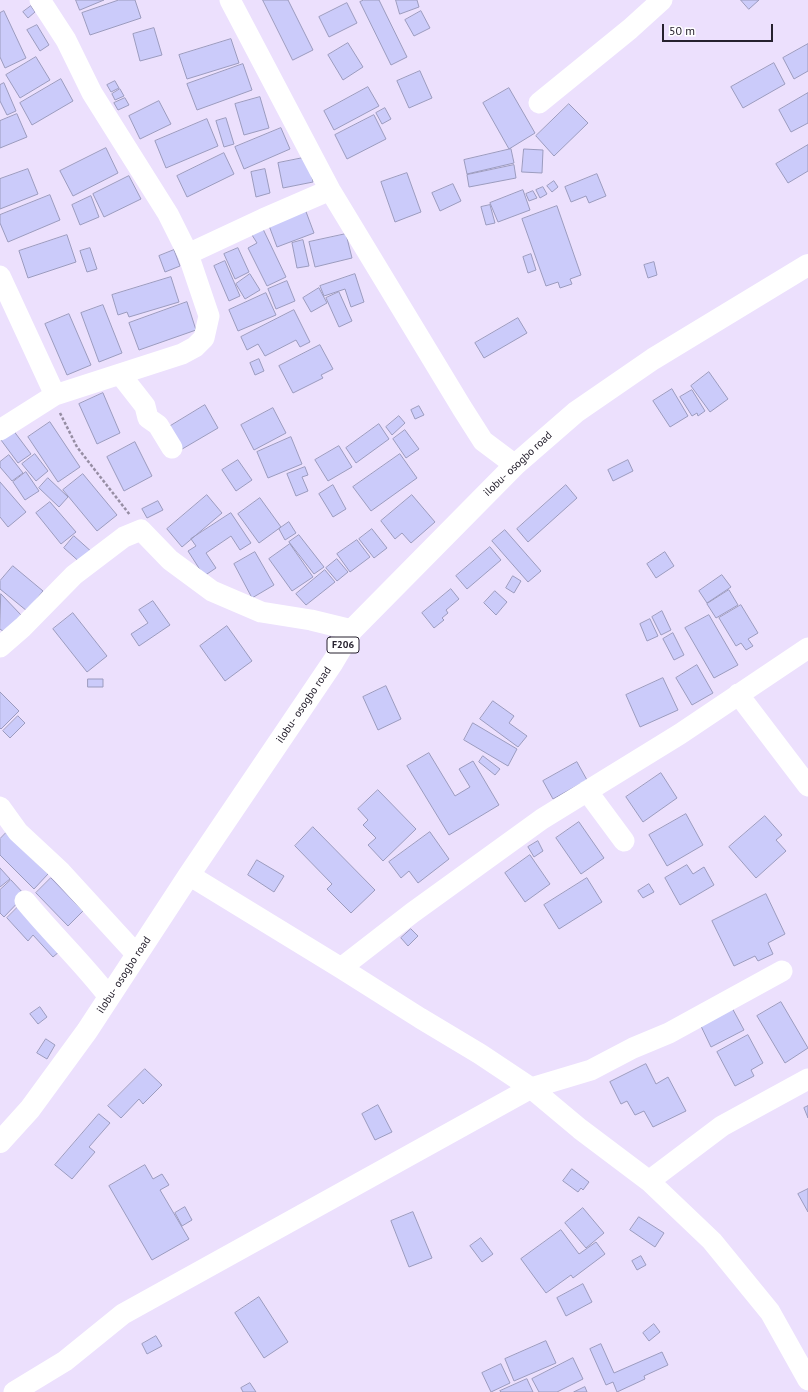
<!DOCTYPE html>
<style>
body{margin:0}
#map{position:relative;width:808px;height:1392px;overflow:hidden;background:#ece0fd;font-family:"PT Sans",sans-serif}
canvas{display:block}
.scale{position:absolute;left:662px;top:24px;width:111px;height:18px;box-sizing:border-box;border:2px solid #26212e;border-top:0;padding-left:5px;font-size:12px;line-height:14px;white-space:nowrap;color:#26212e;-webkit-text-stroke:3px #fff;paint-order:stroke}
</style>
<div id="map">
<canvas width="808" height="1392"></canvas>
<div class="scale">50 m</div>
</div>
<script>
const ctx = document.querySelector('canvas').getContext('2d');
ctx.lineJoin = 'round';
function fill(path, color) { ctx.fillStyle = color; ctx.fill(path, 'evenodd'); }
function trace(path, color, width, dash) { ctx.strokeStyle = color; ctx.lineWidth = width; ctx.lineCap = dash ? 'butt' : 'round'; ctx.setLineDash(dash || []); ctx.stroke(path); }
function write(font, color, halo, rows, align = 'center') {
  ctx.font = font + ' "PT Sans",sans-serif'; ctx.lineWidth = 3; ctx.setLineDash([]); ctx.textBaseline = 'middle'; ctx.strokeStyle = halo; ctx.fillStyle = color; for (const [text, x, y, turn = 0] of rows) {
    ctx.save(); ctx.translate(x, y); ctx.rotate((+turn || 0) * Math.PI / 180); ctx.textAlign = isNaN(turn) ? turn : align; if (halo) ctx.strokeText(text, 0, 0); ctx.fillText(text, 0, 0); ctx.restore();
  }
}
const building = new Path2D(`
 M76,0H104L80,10Z
 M119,0H135L141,18L90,35L82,13Z
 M263,0H288L313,50L293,60Z
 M364,0H379L407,57L391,65L360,2Z
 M396,0H417L419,7L400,14Z
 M741,0H759L749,9Z
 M347,3L357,23L329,37L319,17Z
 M31,6L35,12L28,18L23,12Z
 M4,11L26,58L5,68L0,57V13Z
 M421,11L430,28L414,36L405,20Z
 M37,25L49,45L40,51L27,30Z
 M154,28L162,55L140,61L133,34Z
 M231,39L239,63L187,79L179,55Z
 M348,43L363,67L343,80L328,55Z
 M808,44V71L794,79L783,58Z
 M36,57L50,80L20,98L6,75Z
 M774,63L785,84L743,108L731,87Z
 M243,64L252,90L197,110L187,84Z
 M420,71L432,98L409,108L397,81Z
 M61,79L73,101L32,125L20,103Z
 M115,81L119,88L111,92L107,85Z
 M4,83L16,111L7,115L0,101V85Z
 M368,87L379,106L334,130L324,111Z
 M509,88L535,133L509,149L483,103Z
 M120,89L124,96L115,100L112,94Z
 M808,93V123L791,132L779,110Z
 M260,97L269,128L244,135L235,104Z
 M125,98L129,105L118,110L114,103Z
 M159,101L171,124L140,139L129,116Z
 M569,104L588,123L554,156L536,136Z
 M385,108L391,119L382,124L376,113Z
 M17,114L27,137L0,148V121Z
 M374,115L386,139L347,159L335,135Z
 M226,118L234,144L224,147L216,121Z
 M207,119L218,146L166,168L155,141Z
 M281,128L290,149L244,169L235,147Z
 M808,145V171L788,183L776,164Z
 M106,148L118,173L73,196L60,171Z
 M511,149L514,163L467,174L464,160Z
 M524,149L543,150L542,173L522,172Z
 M224,153L234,174L187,197L177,176Z
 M308,157L313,182L283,188L278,163Z
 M514,165L516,178L469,187L467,175Z
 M28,169L38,194L0,209V179Z
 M265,169L270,193L256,197L251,172Z
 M407,173L421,212L395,222L381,182Z
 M597,174L606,196L589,203L586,196L571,202L565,187Z
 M129,176L141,199L104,217L93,194Z
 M554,181L558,187L552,192L547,186Z
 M453,184L461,201L440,211L432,193Z
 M543,187L547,194L540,198L536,190Z
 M523,190L530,210L498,222L490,203Z
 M533,191L537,198L529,201L526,194Z
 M50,195L60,220L8,242L0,223V215Z
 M91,196L99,217L80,225L72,205Z
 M490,205L495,223L486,225L481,207Z
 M557,206L581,275L570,279L572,284L560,288L558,282L546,286L522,219Z
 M305,209L314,233L277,247L268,223Z
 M263,229L286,277L267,286L248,248L257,243L252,235Z
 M346,234L352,258L315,267L309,242Z
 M67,235L76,262L28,278L19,251Z
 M303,240L309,266L297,268L292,243Z
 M90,248L97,269L87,272L80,251Z
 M238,248L249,272L235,279L224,254Z
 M174,250L180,266L165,272L159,256Z
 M531,254L536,270L528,273L523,257Z
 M225,261L240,296L229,301L214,266Z
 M654,262L657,275L648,278L644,265Z
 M250,274L260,290L245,299L236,284Z
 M355,274L364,302L351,307L345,289L324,296L320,286Z
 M171,277L179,302L129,317L127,312L118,315L112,295Z
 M287,281L295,301L276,309L268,289Z
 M319,288L327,303L311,312L303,298Z
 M339,292L352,321L339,327L326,298Z
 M266,293L276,315L238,331L229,310Z
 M187,302L196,330L139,350L129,323Z
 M103,305L122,353L99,362L81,313Z
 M294,310L310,342L300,347L296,340L265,356L258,344L247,350L241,337Z
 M69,314L91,365L67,375L45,324Z
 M518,318L527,333L484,358L475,343Z
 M320,345L333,369L321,375L323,378L293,393L279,366Z
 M259,359L264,371L255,375L250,363Z
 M709,372L728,399L710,412L691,386Z
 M672,389L688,416L670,427L653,401Z
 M692,390L705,411L698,416L697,413L692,416L680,397Z
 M103,393L120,433L97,444L79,404Z
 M205,405L218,428L172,455L159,433Z
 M419,406L424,415L415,419L411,410Z
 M273,408L286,433L254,450L241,425Z
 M399,416L405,423L392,435L386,427Z
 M50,422L80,467L58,482L28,437Z
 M379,424L389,439L356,463L346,448Z
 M13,430L31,454L18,463L1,440Z
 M405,430L419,449L406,458L393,439Z
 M291,437L302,464L268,478L257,452Z
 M135,442L152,476L124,491L107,457Z
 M339,446L352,467L328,481L315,460Z
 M35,454L48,471L36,481L22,464Z
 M400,454L417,478L371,511L353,487Z
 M9,455L23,473L12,481L0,467V462Z
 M238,460L252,480L236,491L222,470Z
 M628,460L633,471L613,481L608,470Z
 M305,467L308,475L302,477L308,491L296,496L287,474Z
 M26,472L39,491L25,500L13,482Z
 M83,474L117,515L97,531L63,490Z
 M48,478L68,497L59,507L39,488Z
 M0,482L26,512L8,527L0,517Z
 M333,485L346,509L333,517L319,494Z
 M566,485L577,498L528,542L517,529Z
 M207,495L222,513L182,547L167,529Z
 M412,495L435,522L411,543L402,533L395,539L381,521Z
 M260,498L281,527L259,543L238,514Z
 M158,501L163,510L147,518L142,509Z
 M50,502L76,532L61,544L36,513Z
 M231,513L251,543L240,550L231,536L206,553L216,568L204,576L188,551L196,546L191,539Z
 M289,522L296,533L285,540L279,529Z
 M372,529L387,548L374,558L359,539Z
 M505,530L541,571L528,582L492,541Z
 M299,535L324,567L314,574L289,542Z
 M74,536L93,553L83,565L64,548Z
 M357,540L370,557L350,572L337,554Z
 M290,544L313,577L292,591L269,559Z
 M490,547L501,560L467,589L456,576Z
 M255,552L274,585L252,598L234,564Z
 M665,552L674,566L656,578L647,564Z
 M337,559L348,572L337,581L326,568Z
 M13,566L43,591L27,611L0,589V581Z
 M325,570L335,582L306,605L296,594Z
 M722,575L731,587L707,603L699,591Z
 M513,576L521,581L514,593L506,588Z
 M451,589L459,599L446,610L448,613L442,618L444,620L434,628L422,613Z
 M729,590L738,605L716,618L707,604Z
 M495,591L507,602L496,615L484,603Z
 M1,594L21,615L4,632L0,629Z
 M153,601L170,625L139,646L131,634L148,623L139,610Z
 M741,605L758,633L748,639L753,646L746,650L741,643L736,646L719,618Z
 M662,611L671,630L661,635L652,617Z
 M73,613L107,656L87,672L53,629Z
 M709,615L738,665L714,678L685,628Z
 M650,619L658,636L647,641L640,624Z
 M227,626L252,661L225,681L200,646Z
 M673,633L684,655L674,660L663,639Z
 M697,665L713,693L692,705L676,678Z
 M663,678L678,710L640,727L626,695Z
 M88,679H103V687H88Z
 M386,686L401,719L378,730L363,697Z
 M0,692L19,711L1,729L0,728Z
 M493,701L514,716L509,723L527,736L518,747L480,719Z
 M18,716L25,723L10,738L3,731Z
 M473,723L517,749L508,766L464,740Z
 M429,753L455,796L470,787L459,769L473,761L499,805L449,835L407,766Z
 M483,756L500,769L495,775L479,762Z
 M577,762L587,780L553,799L543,781Z
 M661,773L677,798L643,822L626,797Z
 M378,790L416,829L383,861L368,845L376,838L363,825L368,820L358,809Z
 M686,814L703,845L667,866L649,835Z
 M765,816L782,835L776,840L786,851L756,878L729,847Z
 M579,822L604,858L581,874L556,838Z
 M313,827L375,890L351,913L327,889L332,884L295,846Z
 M430,832L449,859L418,883L409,871L401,878L389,862Z
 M6,833L48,874L34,889L0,855V839Z
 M538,841L543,851L534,857L528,847Z
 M530,855L550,884L525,902L505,873Z
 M257,860L284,876L274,892L248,875Z
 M687,865L693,874L704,867L714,885L680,905L665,878Z
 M0,868L10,879L0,887Z
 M51,878L83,911L68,926L36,893Z
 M587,878L602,902L559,929L544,905Z
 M11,880L25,895L4,917L0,913V890Z
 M649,884L654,892L643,898L638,891Z
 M766,894L785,934L768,943L773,954L758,961L755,956L734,966L712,921Z
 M19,906L60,951L53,957L33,935L28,941L7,918Z
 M411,929L418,936L408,946L401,938Z
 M781,1002L808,1048L785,1063L757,1016Z
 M731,1006L744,1030L711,1047L699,1022Z
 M40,1007L47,1017L38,1024L30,1014Z
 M748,1035L763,1063L751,1070L754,1076L735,1086L717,1052Z
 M46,1039L55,1045L47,1059L37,1053Z
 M646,1064L656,1084L668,1077L686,1111L653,1127L644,1111L635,1115L627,1101L621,1104L610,1082Z
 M145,1069L162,1085L143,1104L139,1099L121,1118L108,1106Z
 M378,1105L392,1132L375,1140L362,1114Z
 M808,1106V1118L804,1108Z
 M99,1114L110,1123L89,1147L95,1152L72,1179L55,1165Z
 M145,1165L153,1179L162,1174L169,1185L160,1190L189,1239L152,1260L109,1186Z
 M572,1169L589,1182L583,1190L581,1188L578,1192L563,1181Z
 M808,1189V1212L798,1194Z
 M185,1207L192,1220L182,1226L175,1213Z
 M583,1208L604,1233L586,1248L565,1223Z
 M413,1212L432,1258L409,1267L391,1221Z
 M639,1217L664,1233L655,1247L630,1230Z
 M561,1230L579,1254L596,1242L605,1254L573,1278L571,1275L546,1293L521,1259Z
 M481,1238L493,1254L482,1262L470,1246Z
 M641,1256L646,1265L637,1270L632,1261Z
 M583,1284L592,1302L566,1316L557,1298Z
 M259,1297L288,1342L264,1358L235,1313Z
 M654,1324L660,1332L649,1341L643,1333Z
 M156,1336L162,1346L147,1354L142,1344Z
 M546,1341L556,1363L514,1381L505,1359Z
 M601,1344L614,1373L662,1352L668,1365L644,1376L645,1379L617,1392L613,1382L606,1385L590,1349Z
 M573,1358L583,1379L557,1392H539L532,1379Z
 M501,1364L510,1383L491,1392L482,1373Z
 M527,1379L533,1392H501L500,1391Z
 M250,1383L256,1392H243L241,1388Z
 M585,1387L587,1392H574Z`);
fill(building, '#cbcbfa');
trace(building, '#9b9bbe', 1);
trace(new Path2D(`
 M60,413L77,447L130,515`), '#968da3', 2.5, [3, 2]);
trace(new Path2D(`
 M40,0L66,40L92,93L168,214L188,254
 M230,0L330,190L462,408L483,441L515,465
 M539,103L630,29L662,0
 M0,276L55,395
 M120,374L145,406L148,418L158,425L172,448
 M0,430L55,395L182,354L195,347L204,338L209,316L188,254L263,219L330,190
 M0,647L23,627L74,575L124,537L141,530L170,560L212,591L261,612L311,620L352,630
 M738,694L808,786
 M587,791L624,841
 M0,807L18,832L61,872L137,955
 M189,875L341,968L420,1018L480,1054L531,1088L580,1129L649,1181L712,1241L770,1312L808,1380
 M25,901C52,934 83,963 109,997
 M341,968L412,913L542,819L680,734L808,648
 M649,1181L722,1126L808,1079
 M14,1392L65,1361L123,1314L531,1088L591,1070L633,1048L669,1033L782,971`), '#fff', 21);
trace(new Path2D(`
 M0,1142L30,1109L87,1031L189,875L333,662L352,630L515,465L576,412L653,359L808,265`), '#fff', 22);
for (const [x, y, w] of [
 [343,645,32]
]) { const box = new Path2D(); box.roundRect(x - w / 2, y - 8, w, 16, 3); ctx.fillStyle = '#fff'; ctx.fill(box); trace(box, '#26212e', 1); }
write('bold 10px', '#26212e', null, [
 ["F206",343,645]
]);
write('11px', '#26212e', '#fff', [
 ["ilobu- osogbo road",518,464,-43],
 ["ilobu- osogbo road",304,705,-56],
 ["ilobu- osogbo road",124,975,-57]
]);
</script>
